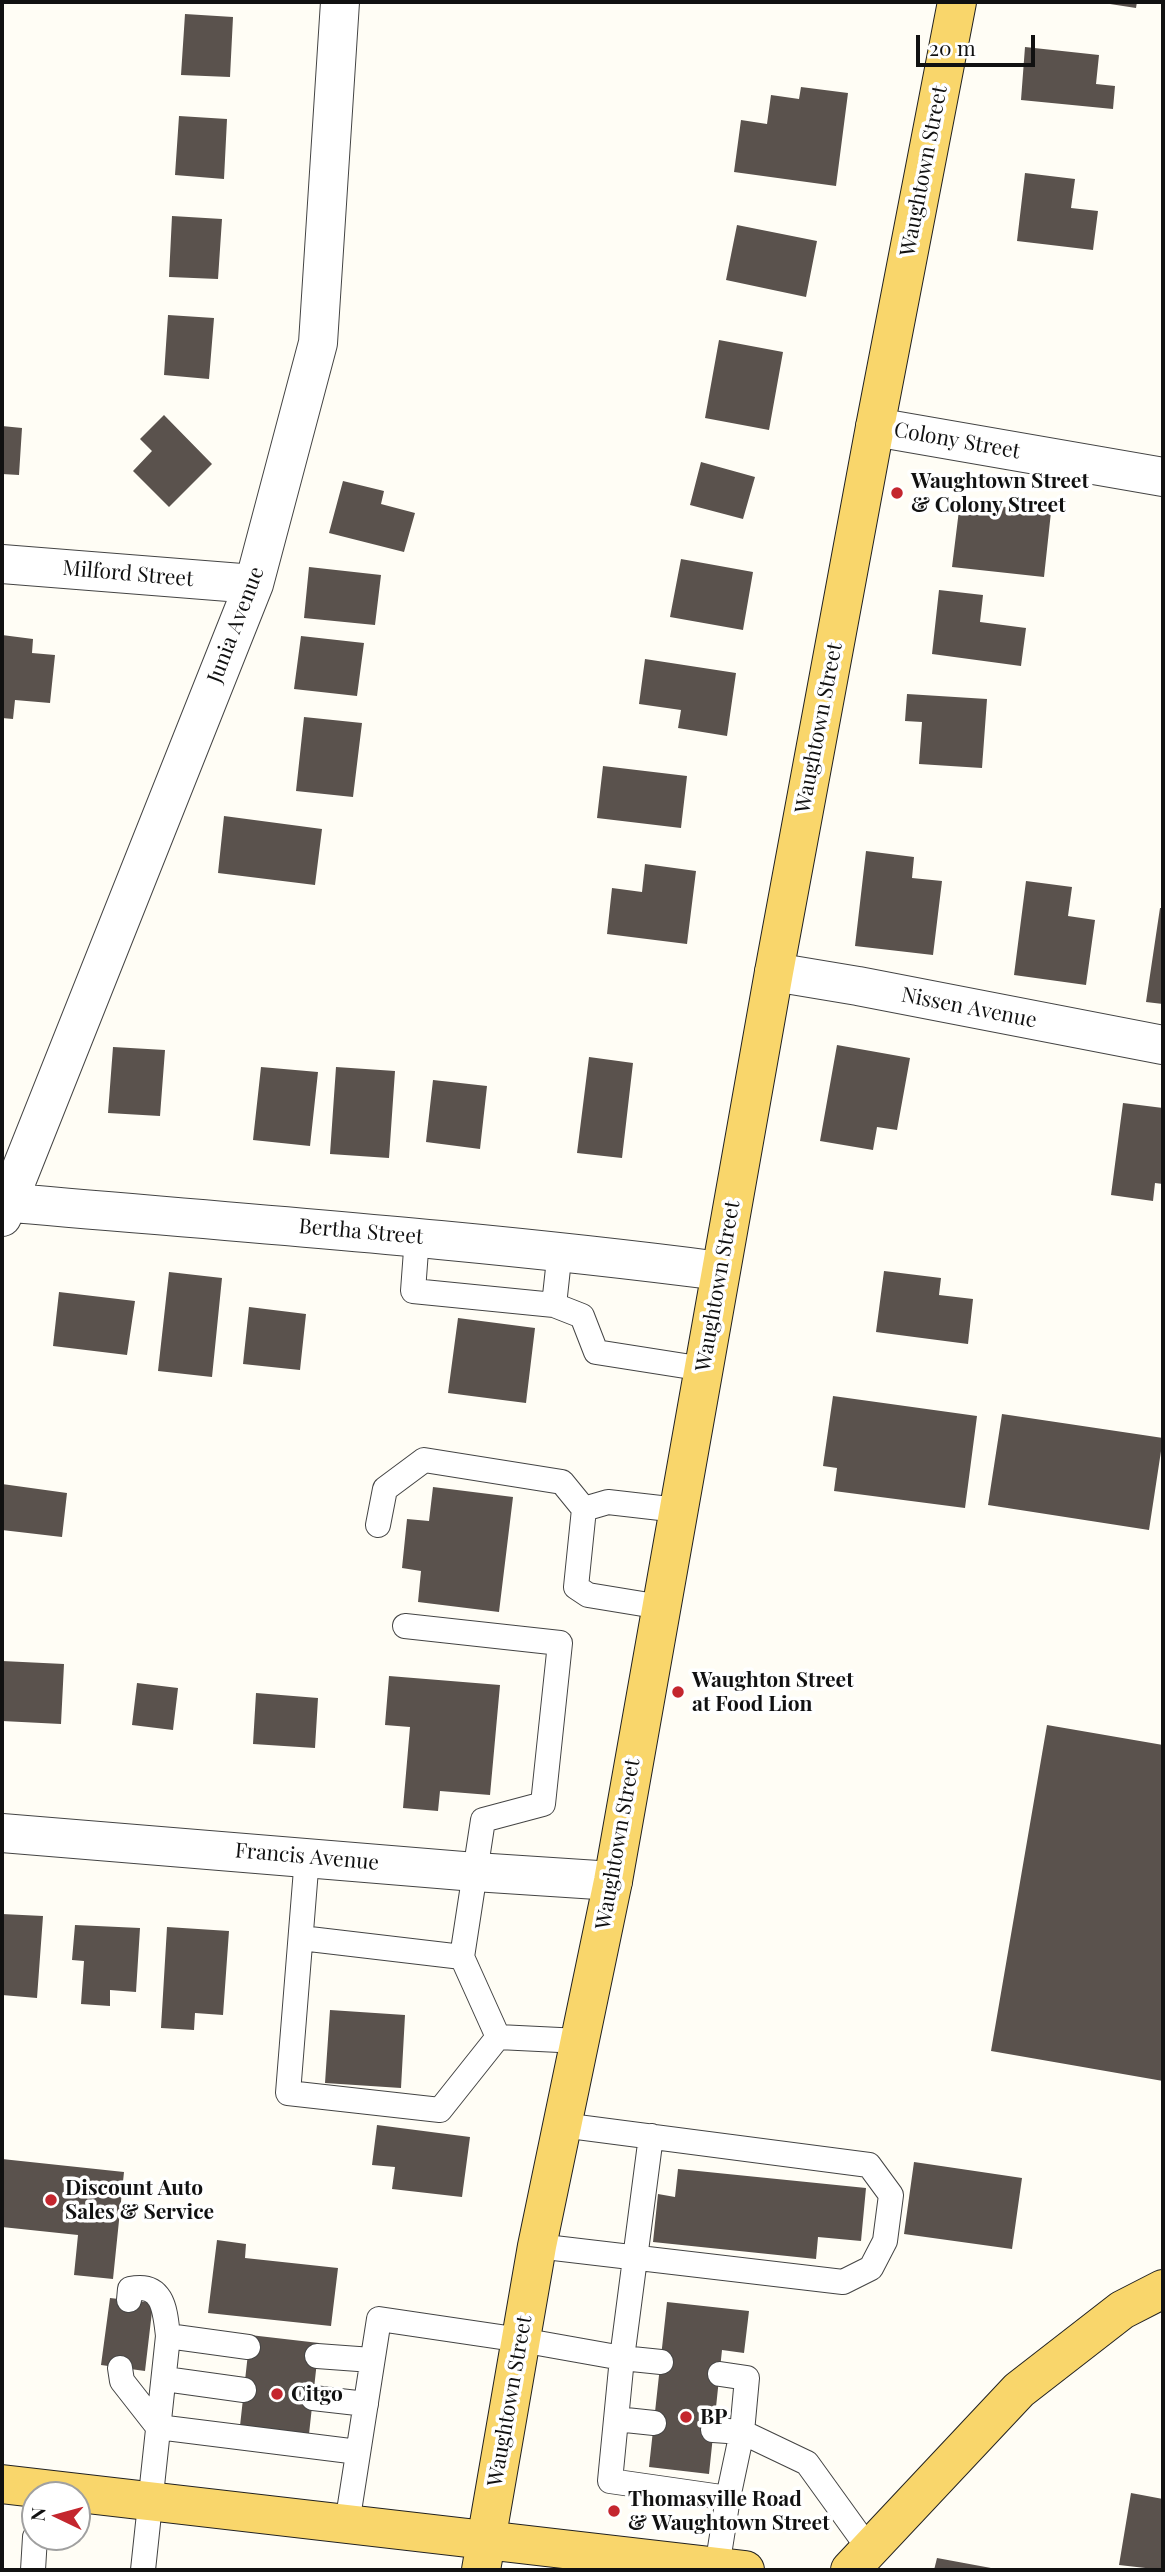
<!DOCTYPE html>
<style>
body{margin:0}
#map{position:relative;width:1165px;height:2572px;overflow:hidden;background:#fffdf5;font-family:"Playfair Display",serif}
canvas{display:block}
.frame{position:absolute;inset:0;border:4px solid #111;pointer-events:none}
.north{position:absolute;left:21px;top:2481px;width:70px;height:70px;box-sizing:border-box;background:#fff;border:2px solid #a0a0a0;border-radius:50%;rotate:275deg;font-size:19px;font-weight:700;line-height:28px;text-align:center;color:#111}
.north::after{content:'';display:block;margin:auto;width:24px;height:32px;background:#c4262e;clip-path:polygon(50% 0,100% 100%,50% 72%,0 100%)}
.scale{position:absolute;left:916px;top:35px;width:119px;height:32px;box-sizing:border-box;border:4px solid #111;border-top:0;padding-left:9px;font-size:21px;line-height:24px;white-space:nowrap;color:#111;-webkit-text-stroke:5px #fff;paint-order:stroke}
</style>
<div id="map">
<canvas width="1165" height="2572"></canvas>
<div class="frame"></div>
<div class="north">N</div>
<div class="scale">20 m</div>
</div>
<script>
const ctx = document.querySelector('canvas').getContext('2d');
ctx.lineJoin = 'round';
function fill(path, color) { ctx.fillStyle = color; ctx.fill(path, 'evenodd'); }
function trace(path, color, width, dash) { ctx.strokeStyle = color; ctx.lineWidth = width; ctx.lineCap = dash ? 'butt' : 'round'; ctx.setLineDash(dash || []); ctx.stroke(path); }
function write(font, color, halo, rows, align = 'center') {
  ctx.font = font + ' "Playfair Display",serif'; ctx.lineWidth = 7; ctx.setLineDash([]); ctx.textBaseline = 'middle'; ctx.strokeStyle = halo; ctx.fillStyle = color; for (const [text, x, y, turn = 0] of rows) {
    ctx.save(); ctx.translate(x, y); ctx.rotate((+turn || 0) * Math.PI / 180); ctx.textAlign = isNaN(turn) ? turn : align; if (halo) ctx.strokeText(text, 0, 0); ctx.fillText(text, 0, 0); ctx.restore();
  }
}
fill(new Path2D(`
 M1097,2H1137L1136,8Z
 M185,14L233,17L230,77L181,75Z
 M1025,47L1099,55L1096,84L1115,86L1113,109L1021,100Z
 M801,87L848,93L836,186L734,172L741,120L767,124L771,95L799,99Z
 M179,116L227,119L224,179L175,175Z
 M1025,173L1075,179L1071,208L1098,211L1093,250L1017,241Z
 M172,216L222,219L218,279L169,277Z
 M737,225L817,241L806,297L726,280Z
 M168,315L214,318L209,379L164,375Z
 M719,340L783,352L769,430L705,418Z
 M164,415L212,464L169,507L133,471L152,451L140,439Z
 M2,426L22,428L19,475L2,474Z
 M701,462L755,477L743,519L690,505Z
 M343,481L384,491L381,504L415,513L404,552L329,533Z
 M960,502L1051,512L1044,577L952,567Z
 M681,559L753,572L743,630L670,617Z
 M309,567L381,575L375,625L304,618Z
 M939,590L983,595L980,622L1026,628L1021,666L932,654Z
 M2,635L33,639L32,653L55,655L50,703L15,700L13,719L2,718Z
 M301,636L364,643L357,696L294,689Z
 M645,659L736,673L727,736L678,728L681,710L639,704Z
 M907,694L987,699L982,768L919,764L922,722L905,721Z
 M304,717L362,723L353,797L296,791Z
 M603,766L687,776L681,828L597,818Z
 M224,816L322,829L315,885L218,873Z
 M866,851L914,857L912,878L942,881L933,955L855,946Z
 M645,864L696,871L687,944L607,934L612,888L642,892Z
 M1026,881L1072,887L1068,916L1095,920L1086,985L1014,975Z
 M1160,908H1163V1004L1146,1002Z
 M837,1045L910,1058L897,1130L877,1127L873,1150L820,1141Z
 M113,1047L165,1050L160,1116L108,1113Z
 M589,1057L633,1063L622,1158L577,1153Z
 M261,1067L318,1072L310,1146L253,1140Z
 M336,1067L395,1071L389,1158L330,1154Z
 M433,1080L487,1086L480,1149L426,1142Z
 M1123,1103L1163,1108V1184L1155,1183L1153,1201L1111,1195Z
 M884,1271L941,1278L939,1295L973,1299L968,1344L876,1332Z
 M169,1272L222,1278L212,1377L158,1371Z
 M59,1292L135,1301L127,1355L53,1346Z
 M249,1307L306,1314L300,1370L243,1364Z
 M458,1318L535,1328L526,1403L448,1393Z
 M833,1396L977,1416L965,1508L834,1491L837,1468L823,1466Z
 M1002,1414L1163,1438L1149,1530L988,1505Z
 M2,1484L67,1493L62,1537L2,1530Z
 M433,1487L513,1497L499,1612L418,1602L421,1571L402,1568L407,1519L429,1521Z
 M2,1661L64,1664L61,1724L2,1721Z
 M389,1676L500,1685L490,1795L440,1791L438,1811L403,1808L410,1727L385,1725Z
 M137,1683L178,1688L173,1730L132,1725Z
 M256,1693L318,1698L315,1748L253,1744Z
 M1047,1725L1163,1745V2081L991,2051Z
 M2,1914L43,1916L37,1998L2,1995Z
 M75,1925L140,1928L136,1992L110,1990V2006L81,2004L84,1961L72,1960Z
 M167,1927L229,1931L223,2015L195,2013L194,2030L161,2028Z
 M330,2010L405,2015L401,2088L325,2083Z
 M377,2125L470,2137L462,2197L392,2189L395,2167L372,2165Z
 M2,2159L124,2172L113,2279L74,2275L78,2235L2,2227Z
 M914,2162L1022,2178L1012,2249L904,2234Z
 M678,2169L866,2188L861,2241L818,2237L816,2259L653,2242L658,2194L675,2197Z
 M217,2240L246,2244L245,2258L338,2268L331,2326L208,2313Z
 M110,2298L153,2303L145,2371L101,2365Z
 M667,2302L749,2311L744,2353L722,2350L709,2474L649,2467Z
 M250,2335L319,2343L309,2434L240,2426Z
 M1131,2493L1163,2499V2570L1119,2565Z
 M937,2558L991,2568V2570H934Z`), '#5a524d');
const lane = new Path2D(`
 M417,1237L413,1291L554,1305L582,1316L596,1352L704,1369
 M554,1305L560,1250
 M378,1525L385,1489L424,1460L562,1482L584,1509
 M661,1607L588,1595L576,1587L584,1509L608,1502L678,1510
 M405,1626L560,1643L543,1804L483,1820L462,1957
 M307,1857L288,2093L440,2110L498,2037L580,2041
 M301,1938L462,1957L498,2037
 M651,2136L622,2358L661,2362
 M537,2246L843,2282L871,2268L885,2241L891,2195L869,2165L562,2125
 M129,2300L130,2289C164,2282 165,2311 168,2336
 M317,2356L372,2360
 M120,2368L122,2381L158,2427L358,2452
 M165,2379L244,2390
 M313,2398L366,2404
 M616,2419L654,2423
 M713,2430L742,2432L747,2378L720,2374
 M347,2524L379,2319L521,2340L622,2358L610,2481L728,2498L742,2432L807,2463L869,2549
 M717,2567L728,2498
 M33,2570L35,2537
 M143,2570L168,2336L248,2347`);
const street = new Path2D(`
 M875,427L1163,477
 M2,564L254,584
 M774,972L858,986L1163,1045
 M2,1202C242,1223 481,1240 720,1271
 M2,1217L254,584L318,343L340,2
 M2,1833L475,1872L613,1881`);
const primary = new Path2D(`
 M2,2484L745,2570
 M481,2570L537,2246L613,1881L774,972L875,427L957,2
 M850,2570L1019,2390L1122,2310L1163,2289`);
trace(lane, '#444', 26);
trace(street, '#444', 40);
trace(primary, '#222', 40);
trace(lane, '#fff', 24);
trace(street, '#fff', 38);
trace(primary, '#f9d66b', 38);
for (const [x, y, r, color] of [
 [897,493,7,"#c4262e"],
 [678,1692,7,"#c4262e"],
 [51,2200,7,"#c4262e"],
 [277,2394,7,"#c4262e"],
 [686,2417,7,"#c4262e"],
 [614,2511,7,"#c4262e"]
]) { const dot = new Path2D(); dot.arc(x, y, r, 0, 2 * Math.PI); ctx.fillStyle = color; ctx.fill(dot); trace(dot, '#fff', 2.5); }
write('21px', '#111', '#fff', [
 ["Waughtown Street",924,171,-79],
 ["Colony Street",957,441,10],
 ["Milford Street",128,574,5],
 ["Junia Avenue",236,625,-69],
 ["Waughtown Street",819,728,-79],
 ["Nissen Avenue",969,1008,11],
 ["Bertha Street",361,1232,5],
 ["Waughtown Street",718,1286,-80],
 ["Waughtown Street",618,1844,-80],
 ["Francis Avenue",307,1857,5],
 ["Waughtown Street",510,2401,-80]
]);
write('bold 21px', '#111', '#fff', [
 ["Waughtown Street",911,481],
 ["& Colony Street",911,505],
 ["Waughton Street",692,1680],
 ["at Food Lion",692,1704],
 ["Discount Auto",65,2188],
 ["Sales & Service",65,2212],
 ["Citgo",291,2394],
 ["BP",700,2417],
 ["Thomasville Road",628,2499],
 ["& Waughtown Street",628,2523]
], 'left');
</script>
